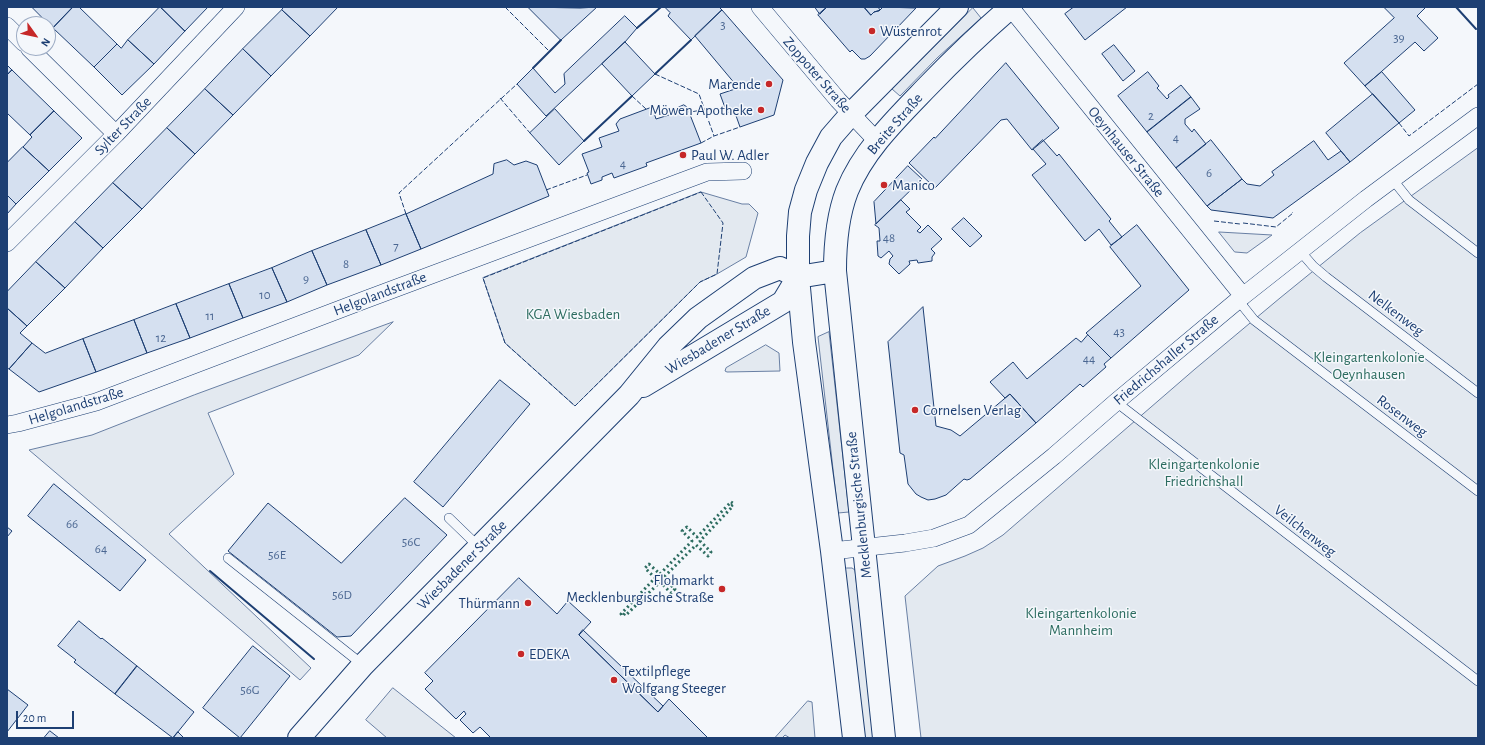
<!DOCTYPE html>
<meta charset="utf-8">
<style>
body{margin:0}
#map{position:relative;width:1485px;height:745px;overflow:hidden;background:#f4f7fb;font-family:"Alegreya Sans",sans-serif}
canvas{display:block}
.frame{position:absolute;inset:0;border:8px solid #1d3f73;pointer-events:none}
.north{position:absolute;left:16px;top:16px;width:40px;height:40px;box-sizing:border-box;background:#f4f7fb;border:1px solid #9eadc5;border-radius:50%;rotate:123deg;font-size:11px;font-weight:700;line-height:16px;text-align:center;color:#1d3f73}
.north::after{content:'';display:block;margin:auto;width:14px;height:18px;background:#c62828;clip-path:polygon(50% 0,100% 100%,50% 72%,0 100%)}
.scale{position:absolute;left:16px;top:711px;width:58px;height:18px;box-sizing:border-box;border:2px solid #1d3f73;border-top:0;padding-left:5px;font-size:12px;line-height:14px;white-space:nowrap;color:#1d3f73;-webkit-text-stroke:3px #f4f7fb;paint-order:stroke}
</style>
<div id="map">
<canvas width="1485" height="745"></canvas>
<div class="frame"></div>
<div class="north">N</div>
<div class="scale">20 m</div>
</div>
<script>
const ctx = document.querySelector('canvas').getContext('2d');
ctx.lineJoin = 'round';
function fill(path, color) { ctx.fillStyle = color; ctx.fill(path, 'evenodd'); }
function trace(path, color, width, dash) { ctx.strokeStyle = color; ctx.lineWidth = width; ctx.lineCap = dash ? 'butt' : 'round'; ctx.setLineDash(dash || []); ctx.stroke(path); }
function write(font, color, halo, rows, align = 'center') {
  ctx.font = font + ' "Alegreya Sans",sans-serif'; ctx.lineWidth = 3; ctx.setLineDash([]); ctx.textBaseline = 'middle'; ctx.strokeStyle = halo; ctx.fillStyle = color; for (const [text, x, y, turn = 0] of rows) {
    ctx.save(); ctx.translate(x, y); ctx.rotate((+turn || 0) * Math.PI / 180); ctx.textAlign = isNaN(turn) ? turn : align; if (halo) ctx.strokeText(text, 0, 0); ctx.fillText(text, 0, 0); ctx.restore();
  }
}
const green = new Path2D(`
 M973,8L981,18L937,58L900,96L892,89Z
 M1478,148V738H921L905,596L938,566L965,556L983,548L1003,535L1195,369L1280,298L1360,233Z
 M701,192L742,204H749L758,213L746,257L717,274L700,282L575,406L505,343L483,278Z
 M1219,232L1272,235L1247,253L1235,252Z
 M393,322L359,355L208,413L234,474L169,534L311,668L300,680L29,450L92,435L194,395Z
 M829,332L849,512L838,513L818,337Z
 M766,345L779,353L780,371L727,372L725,371L726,368Z
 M847,568H852L855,570L874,738H863L844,570Z
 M393,688L456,738H387L366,720Z
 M808,701L812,702L815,738H790L785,735L782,738H775Z`);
fill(green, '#e3e9f0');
trace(green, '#687fa3', 1);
const building = new Path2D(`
 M32,7H73L53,28Z
 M73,7H79L117,44L94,67L53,28Z
 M160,7L185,31L154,64L128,40Z
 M161,7H208L185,31Z
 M284,7H338L310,36L282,10Z
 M528,7L580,8L597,7L561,40Z
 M665,7H719L722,10L691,40L668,16L670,13Z
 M815,7H827L820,14Z
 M827,7H864L871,15L874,12L879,11L883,7L916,8L870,56L865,59H861L852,50L850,52L818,15Z
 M864,7H878L880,10L874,12L871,15Z
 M1074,7H1127L1085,40L1065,14Z
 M1384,7H1426L1417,16L1438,38L1424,51L1415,42L1365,86L1344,63L1394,18Z
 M282,10L310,36L271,76L243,49Z
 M722,10L783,80L774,115L740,127L734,110L727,113L720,94L735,89L736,85L695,36Z
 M625,16L637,28L625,42L546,116L517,84L533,68L555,93L565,84L564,74Z
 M128,40L154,64L122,95L94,67L117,44L121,48Z
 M625,42L655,74L632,96L602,64Z
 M1114,45L1135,71L1123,81L1102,54Z
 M243,49L271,76L233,115L205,89Z
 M1006,63L1059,128L1032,150L1007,119L1001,120L935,188L909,163L934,137L935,138Z
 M7,65L12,70L7,75Z
 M12,70L54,111L30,135L7,113V75Z
 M1148,72L1159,86L1157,88L1167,99L1169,97L1168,95L1181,85L1191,97L1147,132L1118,96Z
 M1382,72L1415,110L1399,123L1365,86Z
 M205,89L233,115L195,154L167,128Z
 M1373,94L1399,123L1350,162L1326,133Z
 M1191,97L1200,109L1185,119V124L1192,132L1194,129L1206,144L1176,168L1147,132Z
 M684,105L687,107L701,143L646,163L647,166L614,178L612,173L602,177V180L591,184L587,173L589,172L582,154L602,147L599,138L619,131L616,124L620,119L652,107L656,119L672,114L675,109Z
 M555,109L584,141L559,165L530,133Z
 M54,111L82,138L49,171L23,147L32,137L30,135Z
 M167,128L195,154L142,209L113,183Z
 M1043,140L1057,156L1059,154L1111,219L1109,221L1122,237L1111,245L1099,229L1085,241L1032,175L1046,164L1033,149Z
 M1211,140L1242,179L1207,206L1176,168Z
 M1314,141L1328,160L1341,151L1350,162L1273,218L1211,210L1207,206L1242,179L1247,184L1260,186L1274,175L1272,172Z
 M23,147L49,171L16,204L7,195V163Z
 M507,160L514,165L526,161L537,165L549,196L421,249L406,214L493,174L494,164Z
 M908,166L922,179L876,224L874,202Z
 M113,183L142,209L103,248L75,222Z
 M7,195L16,204L7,214Z
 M901,200L910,209L906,212L921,227L917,231L920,233L928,225L942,239L931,249L935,253L932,257V261L918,263L917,260L909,261L910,264L899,274L889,264L890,259L893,256L889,251L881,258L878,256L877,241H880L879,228L875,225Z
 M406,214L421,249L381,265L366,230Z
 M964,218L982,236L970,247L952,229Z
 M75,222L103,248L65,288L36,262Z
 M1137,225L1189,290L1111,358L1086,333L1141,286L1110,247Z
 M366,230L381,265L327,285L312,251Z
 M312,251L327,285L287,302L272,268Z
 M36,262L65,288L27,326L7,308V292Z
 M272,268L287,302L243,318L229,284Z
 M229,284L243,318L190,338L176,304Z
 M176,304L190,338L147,353L134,320Z
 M923,307L936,426L951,430L960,436L1010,394L1036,423L970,479L967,480L964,479L946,495L935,499L928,500L921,497L916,494L908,484L904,455L900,453L888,342Z
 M7,308L27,326L20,333L32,343L9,369L7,368Z
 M134,320L147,353L96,372L83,339Z
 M1088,335L1111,358L1104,364L1106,367L1083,387L1080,384L1036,423L1010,394L1005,398L990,382L1013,362L1027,379L1076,338L1081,342Z
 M83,339L96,372L39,392L9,369L32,343L45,353Z
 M500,380L530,404L443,507L414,482Z
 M54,484L146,560L120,591L28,516Z
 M405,498L447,535L351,636L337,637L228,551L268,503L341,563Z
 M7,527L12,531L7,537Z
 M519,578L557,614L568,601L591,622L579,635L658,712L669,699L708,738H491L480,727L473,733L460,720L466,714L464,711L456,719L425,689L433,681L425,673Z
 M79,621L101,639L102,638L137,666L115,694L74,662L76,660L58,646Z
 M583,630L663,706L658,712L579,635Z
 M253,646L290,676L240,738L203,708Z
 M137,666L194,712L173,738L115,694Z
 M7,689L28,705L7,732Z
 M50,731L59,738H44Z
 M178,732L184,738H173Z`);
fill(building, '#d5e0f0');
trace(building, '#1d3f73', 1);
const lane = new Path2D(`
 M1393,180L1409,200L1478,253
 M1300,251L1313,266L1326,277L1478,393
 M1238,300L1254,320L1478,491
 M1116,402L1478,681
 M449,518L479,547
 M228,558L363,665`);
const street = new Path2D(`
 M760,7L838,100L877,141
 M1010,7L1243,296
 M7,26L24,43
 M29,48L116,134
 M7,243L116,134L236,7
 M7,425L18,423L96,402L367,299L707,172L743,171
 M832,551L905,543L934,538L969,525L1054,456L1116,402L1243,296L1366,199L1478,116`);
const secondary = new Path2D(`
 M643,386L783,302L798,277
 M299,738L363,665L629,395L668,347L698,318L754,278L780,268L798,277L835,271
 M854,738L832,551L804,342L798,277V236L800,212L806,190L817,163L831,137L851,114L957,7
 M884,738L835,271C835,244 837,217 847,191C863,151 896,119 926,88C953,60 981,33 1011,7`);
trace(lane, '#1d3f73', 10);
trace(street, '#1d3f73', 18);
trace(secondary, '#1d3f73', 24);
trace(lane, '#f4f7fb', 9);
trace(street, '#f4f7fb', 17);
trace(secondary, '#f4f7fb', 22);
trace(new Path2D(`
 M731,502L734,504L731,506L732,507L700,541L711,552L708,556L696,545L663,578L675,589L671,593L660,582L627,614L625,613L623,616L621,614L655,578L645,568L649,564L660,574L692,541L682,531L687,527L697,537Z`), '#2c6c60', 3, [2, 3]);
trace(new Path2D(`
 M505,7L550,52
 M655,74L699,94L714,136
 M632,96L646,109
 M500,98L530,133
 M1399,123L1409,136L1478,84
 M701,143L714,136L740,127
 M546,190L587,175
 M701,192L723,223L717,274L700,282L575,406L505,343L483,278Z
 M406,214L399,193L517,84
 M1214,221L1240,224V223
 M1243,223L1276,227L1293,213L1292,212`), '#1d3f73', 1, [5, 2]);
trace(new Path2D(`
 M1456,7L1476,29
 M637,28L661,7
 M533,68L561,40
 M655,74L691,40
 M584,141L632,96
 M210,571L314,659`), '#1d3f73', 2);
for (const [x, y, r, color] of [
 [872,31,4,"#c62828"],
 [769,84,4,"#c62828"],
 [761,110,4,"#c62828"],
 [683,155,4,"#c62828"],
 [884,185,4,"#c62828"],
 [915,410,4,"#c62828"],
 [722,589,4,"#c62828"],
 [528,603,4,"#c62828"],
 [521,654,4,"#c62828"],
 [614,680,4,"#c62828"]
]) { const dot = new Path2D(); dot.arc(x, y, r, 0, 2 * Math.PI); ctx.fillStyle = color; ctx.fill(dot); trace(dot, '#f4f7fb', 1.5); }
write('13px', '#4b6792', null, [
 ["3",723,25],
 ["39",1399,38],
 ["2",1151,116],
 ["4",1176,138],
 ["4",623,164],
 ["6",1209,173],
 ["48",889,238],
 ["7",396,246],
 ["8",346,264],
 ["9",306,279],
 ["10",265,295],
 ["11",210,316],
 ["43",1119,332],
 ["12",161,338],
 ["44",1089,359],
 ["66",72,524],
 ["56C",411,542],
 ["64",101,549],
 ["56E",277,555],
 ["56D",342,595],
 ["56G",250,690]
]);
write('15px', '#1d3f73', '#f4f7fb', [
 ["Wüstenrot",880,31],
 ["Marende",761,84,"right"],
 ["Möwen-Apotheke",753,110,"right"],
 ["Paul W. Adler",691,155],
 ["Manico",892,185],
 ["Cornelsen Verlag",923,410],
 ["Flohmarkt",714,580,"right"],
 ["Mecklenburgische Straße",714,597,"right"],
 ["Thürmann",520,603,"right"],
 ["EDEKA",529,654],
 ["Textilpflege",622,671],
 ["Wolfgang Steeger",622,688]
], 'left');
write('15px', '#1d3f73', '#f4f7fb', [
 ["Zoppoter Straße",817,75,49],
 ["Breite Straße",895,124,-49],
 ["Sylter Straße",123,126,-46],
 ["Oeynhauser Straße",1126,152,51],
 ["Helgolandstraße",380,294,-21],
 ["Nelkenweg",1396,313,37],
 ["Wiesbadener Straße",718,340,-31],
 ["Friedrichshaller Straße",1166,360,-40],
 ["Helgolandstraße",76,406,-17],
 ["Rosenweg",1402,416,37],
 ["Mecklenburgische Straße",859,505,-96],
 ["Veilchenweg",1305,531,38],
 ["Wiesbadener Straße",462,565,-45]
]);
write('15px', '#2c6c60', '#f4f7fb', [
 ["KGA Wiesbaden",573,314],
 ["Kleingartenkolonie",1369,357],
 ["Oeynhausen",1369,374],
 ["Kleingartenkolonie",1204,464],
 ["Friedrichshall",1204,481],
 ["Kleingartenkolonie",1081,613],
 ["Mannheim",1081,630]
]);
</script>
